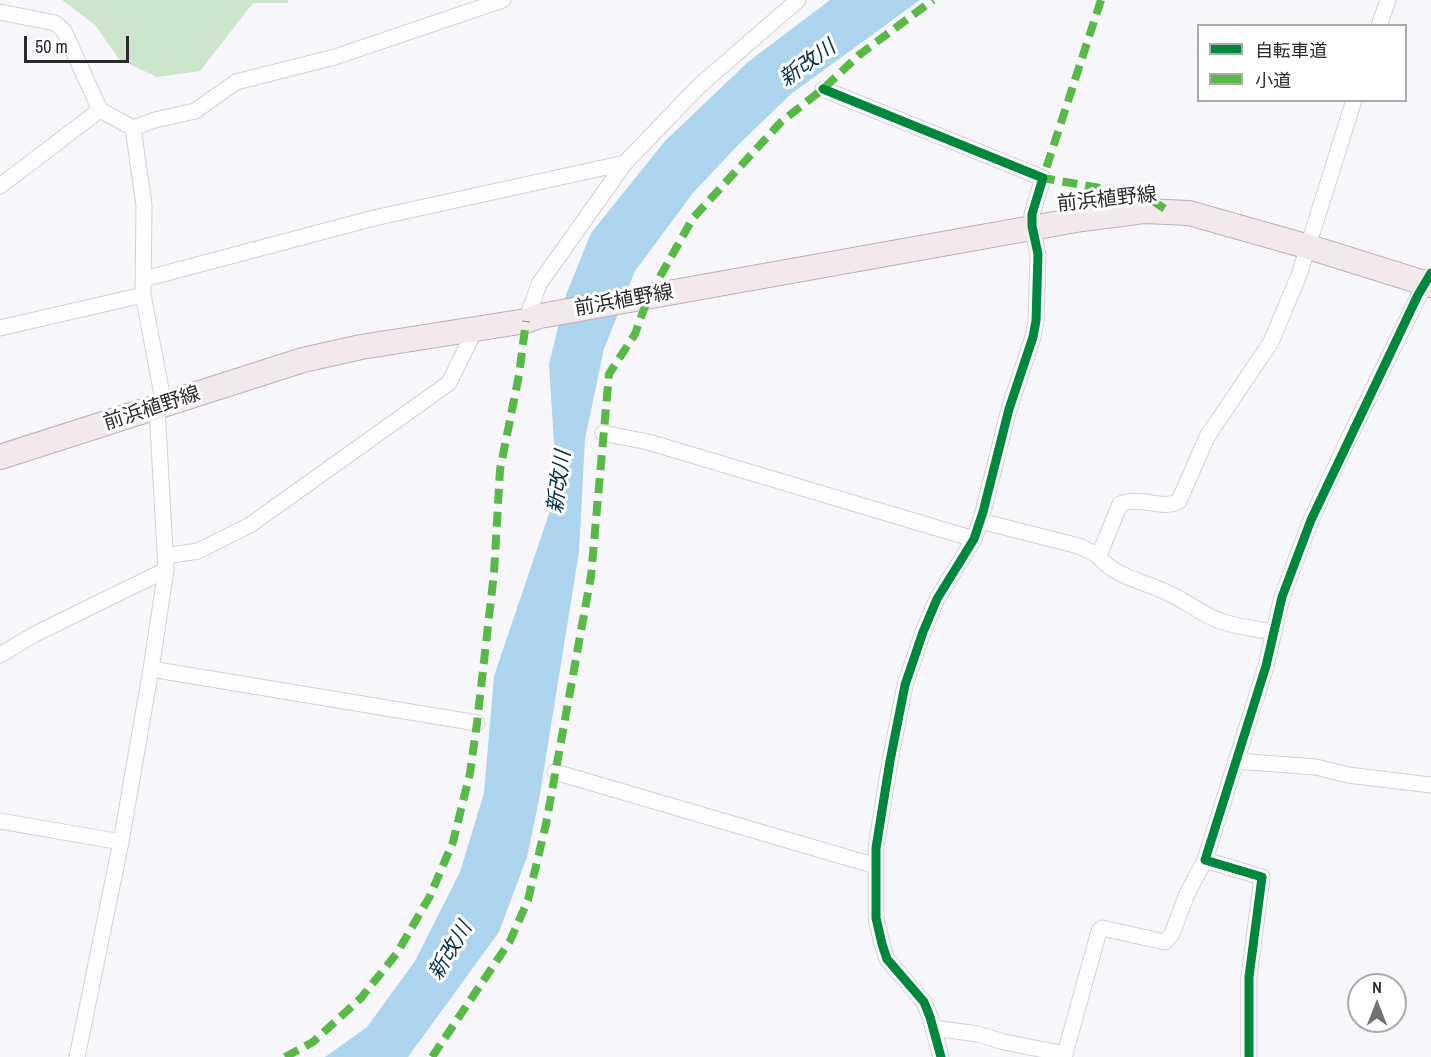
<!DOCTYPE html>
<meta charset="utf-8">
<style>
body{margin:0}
#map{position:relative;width:1431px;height:1057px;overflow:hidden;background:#f7f7fb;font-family:"Archivo Narrow","Noto Sans JP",sans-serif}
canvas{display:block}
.legend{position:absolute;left:1197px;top:24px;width:210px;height:78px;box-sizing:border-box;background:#fff;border:2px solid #aaaaab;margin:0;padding:8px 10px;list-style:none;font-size:18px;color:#2a2a2d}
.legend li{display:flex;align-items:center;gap:12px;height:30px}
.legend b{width:30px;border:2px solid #aaaaab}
.north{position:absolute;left:1347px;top:973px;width:60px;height:60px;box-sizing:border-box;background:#fff;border:2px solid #aaaaab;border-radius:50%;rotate:0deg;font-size:16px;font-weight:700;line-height:24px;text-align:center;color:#2a2a2d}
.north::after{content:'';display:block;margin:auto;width:21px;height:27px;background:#727275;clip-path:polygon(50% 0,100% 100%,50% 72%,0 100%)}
.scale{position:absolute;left:24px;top:36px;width:105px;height:27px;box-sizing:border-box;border:3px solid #2a2a2d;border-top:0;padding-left:8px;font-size:18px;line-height:21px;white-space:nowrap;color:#2a2a2d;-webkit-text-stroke:4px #fff;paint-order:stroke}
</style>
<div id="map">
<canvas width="1431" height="1057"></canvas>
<ul class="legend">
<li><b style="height:8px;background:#00873e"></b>自転車道</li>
<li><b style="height:8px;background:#58b947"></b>小道</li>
</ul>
<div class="north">N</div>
<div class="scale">50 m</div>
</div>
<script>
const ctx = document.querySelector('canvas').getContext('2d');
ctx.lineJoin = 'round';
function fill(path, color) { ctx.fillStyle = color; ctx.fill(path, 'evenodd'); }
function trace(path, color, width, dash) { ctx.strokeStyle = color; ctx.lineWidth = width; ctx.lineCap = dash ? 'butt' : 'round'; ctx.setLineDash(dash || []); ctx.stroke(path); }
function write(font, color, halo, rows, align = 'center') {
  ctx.font = font + ' "Archivo Narrow","Noto Sans JP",sans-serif'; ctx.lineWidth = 6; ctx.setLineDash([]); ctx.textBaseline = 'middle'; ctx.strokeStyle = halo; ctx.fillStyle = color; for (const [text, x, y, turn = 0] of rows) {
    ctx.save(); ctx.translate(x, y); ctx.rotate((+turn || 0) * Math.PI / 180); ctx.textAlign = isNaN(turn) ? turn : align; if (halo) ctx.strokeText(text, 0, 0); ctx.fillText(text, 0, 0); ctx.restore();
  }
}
fill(new Path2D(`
 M62,0H288V3H253L200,71L157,77L119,59L95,25Z`), '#cde4cd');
fill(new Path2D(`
 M830,0H920L791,94L738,145L693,193L635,271L604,349L585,439L579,552L539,800L527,857L499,932L408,1057H325L367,1027L415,961L460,872L484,793L494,676L557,490L549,364L566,295L591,233L665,141L748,62Z`), '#add4ee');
const street = new Path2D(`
 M0,12L55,23L64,31L100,110
 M1379,26L1388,0
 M823,89L1043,178L1032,214V226L1038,254L1036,321L1033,337L1009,409L983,512L974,539L937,599L923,632L905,685L890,761L876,848V918L882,944L887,959L924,1002L930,1017L941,1057
 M133,128L144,205L143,295L164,405
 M0,186L100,110L133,128L155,120L195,111L236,82L335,57L503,0
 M144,279L374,218L625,163
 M526,321L539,284L625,163L699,86L798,0
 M0,328L143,295
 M603,433L648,442L974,539
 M980,521L1079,546L1097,555L1100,553L1120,504C1142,495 1162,511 1179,501L1207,437L1271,342L1299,275L1354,100
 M1097,555C1117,579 1143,580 1170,594C1188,602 1204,616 1223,622C1239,627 1257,629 1274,632
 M165,556L198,551L250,525L449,383L476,328
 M0,655L35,634L166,570
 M151,669L477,723
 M1236,761L1316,767L1348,775L1431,785
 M555,772L876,866
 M0,821L121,842
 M933,1028L978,1034L1004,1042L1065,1054L1064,1057
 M1065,1054L1099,931L1102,928L1165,942L1172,934L1187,894L1205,860
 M77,1057L121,842L151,669L166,570L157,408
 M1249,1057V977L1262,877L1205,860L1266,666L1282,597L1311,520L1348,440L1428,277`);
const primary = new Path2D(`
 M0,457L303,360L361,347L526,321L540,316L1082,219L1144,211L1189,213L1309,247L1431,285`);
trace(street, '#d2d2d5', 17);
trace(primary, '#bfafb6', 26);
trace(street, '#fefefe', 15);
trace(primary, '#f3e9ed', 24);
trace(new Path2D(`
 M1101,0L1043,178L1145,196L1170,212
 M285,1057L313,1042L361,998L397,953L430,896L453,842L470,773L477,723L494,573L500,470L519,375L526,321
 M432,1057L510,941L528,900L546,824L591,576L609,374L635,334L648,298L693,218L781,122L823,89L859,55L933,0`), '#58b947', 8, [15, 8]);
trace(new Path2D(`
 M823,89L1043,178L1032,214V226L1038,254L1036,321L1033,337L1009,409L983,512L974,539L937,599L923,632L905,685L890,761L876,848V918L882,944L887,959L924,1002L930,1017L941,1057
 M1249,1057V977L1262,877L1205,860L1266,666L1282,597L1311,520L1418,295L1431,273`), '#00873e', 9);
write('20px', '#2a2a2d', '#fff', [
 ["前浜植野線",1107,200,-6],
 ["前浜植野線",624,301,-10],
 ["前浜植野線",152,409,-18]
]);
write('italic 21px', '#002f47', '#fff', [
 ["新改川",808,64,-36],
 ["新改川",560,482,-82],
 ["新改川",451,951,-59]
]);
</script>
